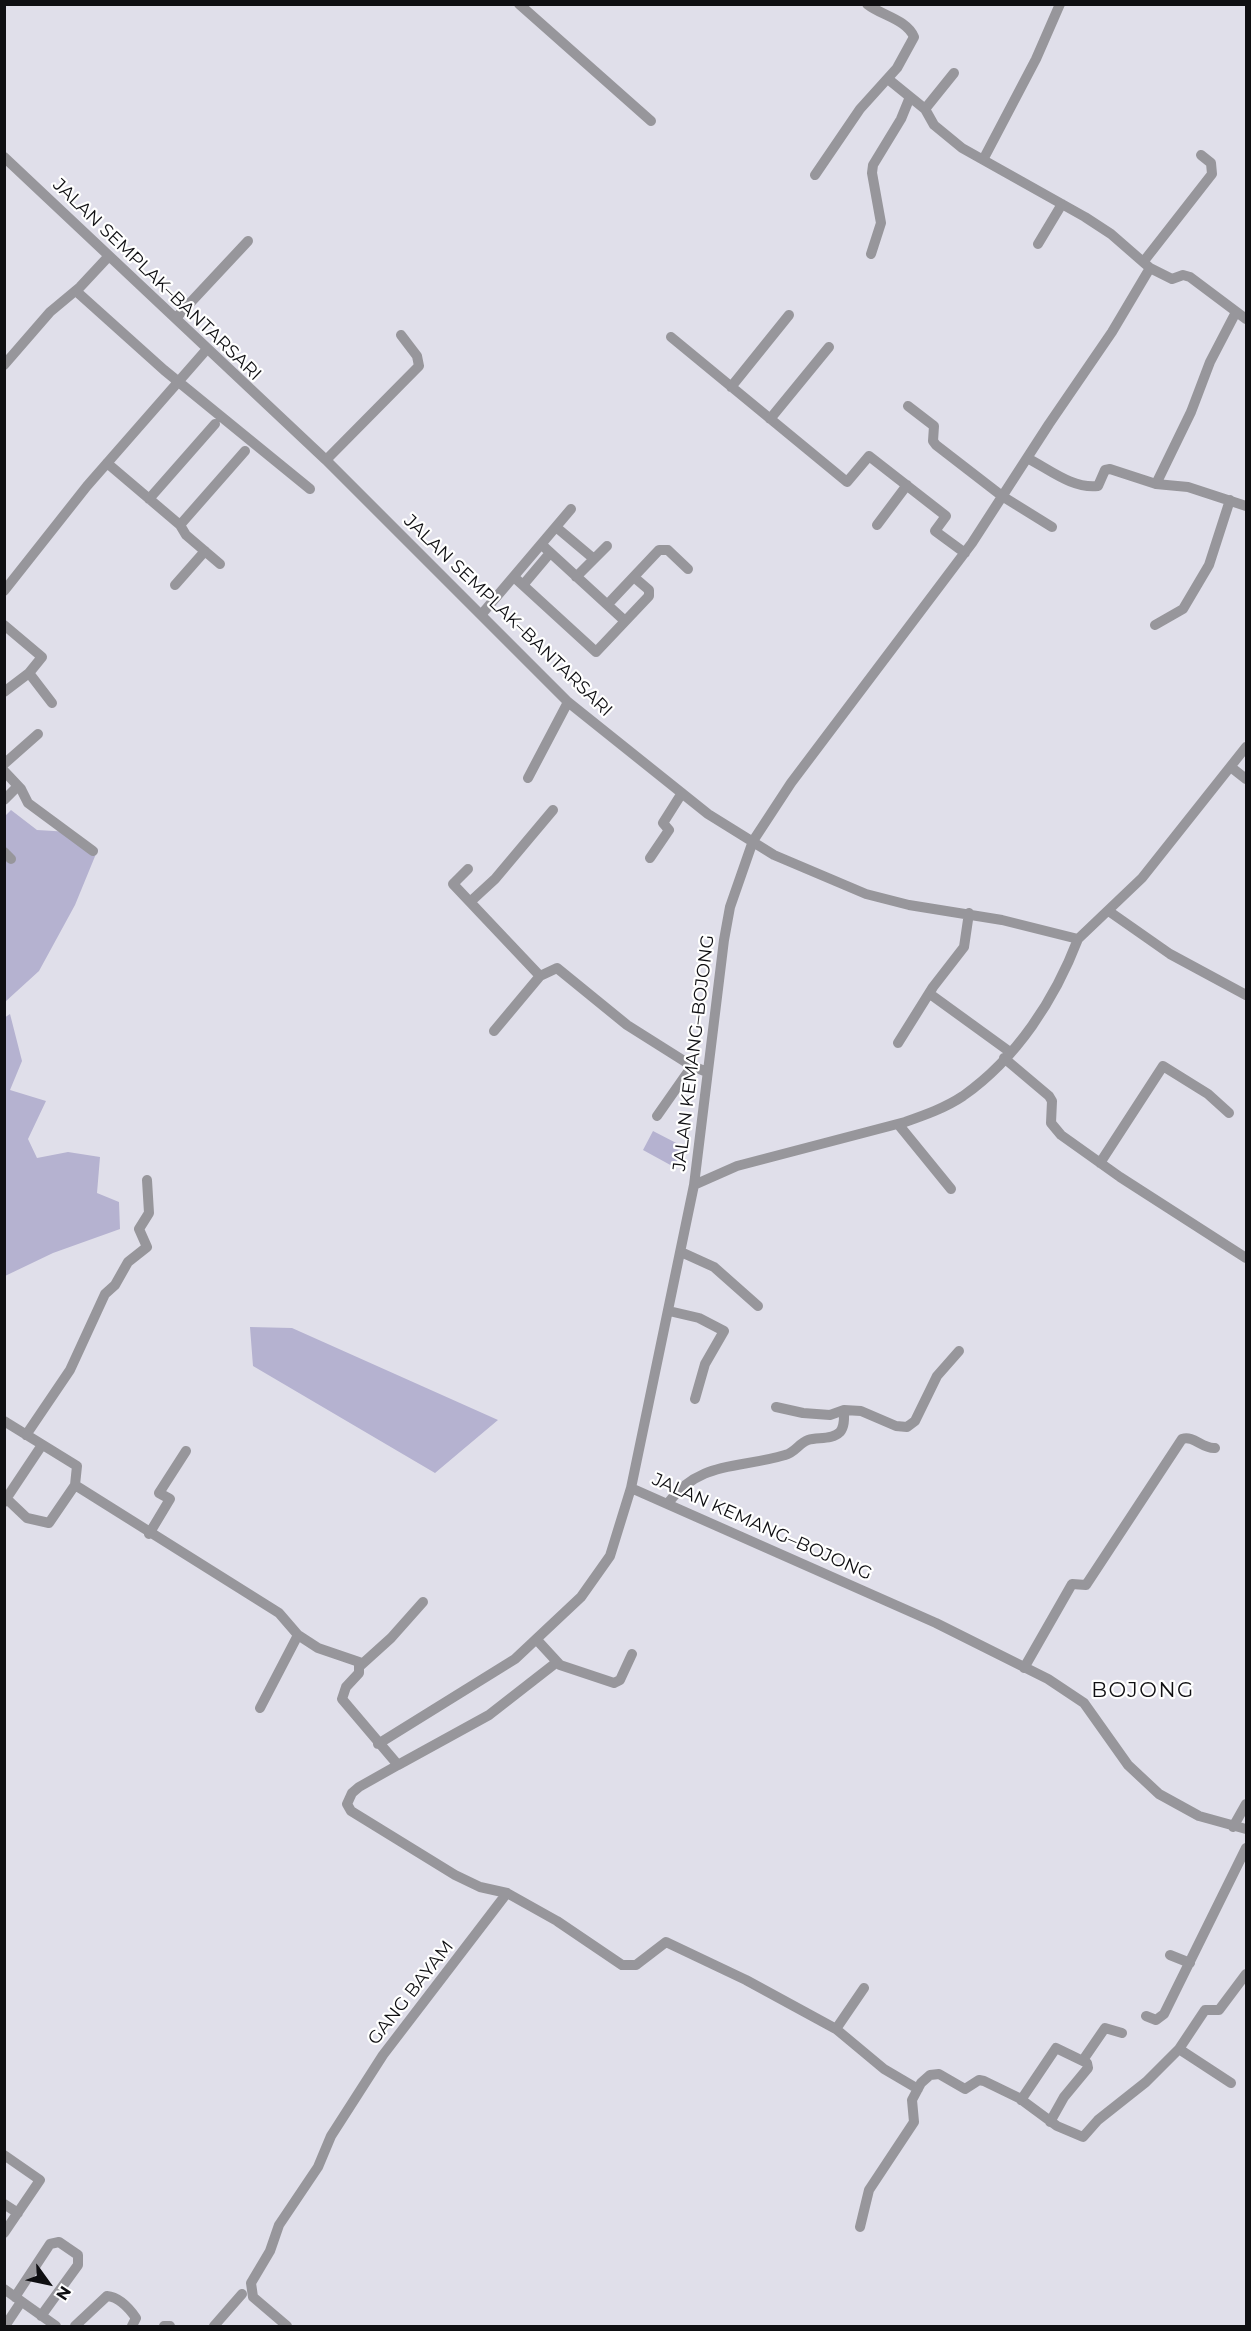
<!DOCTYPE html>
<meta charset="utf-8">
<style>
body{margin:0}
#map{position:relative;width:1251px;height:2331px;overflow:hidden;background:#e0dfea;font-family:Montserrat,sans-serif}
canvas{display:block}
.frame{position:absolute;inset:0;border:6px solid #0f0f12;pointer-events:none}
.north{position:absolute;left:18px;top:2253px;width:60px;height:60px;-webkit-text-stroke:4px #fff;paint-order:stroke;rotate:123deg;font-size:16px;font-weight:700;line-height:24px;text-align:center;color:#0f0f12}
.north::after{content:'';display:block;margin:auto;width:21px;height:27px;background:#0f0f12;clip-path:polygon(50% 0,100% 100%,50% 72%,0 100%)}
</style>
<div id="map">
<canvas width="1251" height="2331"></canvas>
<div class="frame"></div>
<div class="north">N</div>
</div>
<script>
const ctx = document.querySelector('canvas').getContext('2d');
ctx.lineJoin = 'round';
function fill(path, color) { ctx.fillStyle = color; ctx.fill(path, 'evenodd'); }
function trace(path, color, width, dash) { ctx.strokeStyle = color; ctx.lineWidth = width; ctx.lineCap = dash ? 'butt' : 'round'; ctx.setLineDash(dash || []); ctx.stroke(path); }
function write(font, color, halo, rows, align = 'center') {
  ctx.font = font + ' Montserrat,sans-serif'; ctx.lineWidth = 4.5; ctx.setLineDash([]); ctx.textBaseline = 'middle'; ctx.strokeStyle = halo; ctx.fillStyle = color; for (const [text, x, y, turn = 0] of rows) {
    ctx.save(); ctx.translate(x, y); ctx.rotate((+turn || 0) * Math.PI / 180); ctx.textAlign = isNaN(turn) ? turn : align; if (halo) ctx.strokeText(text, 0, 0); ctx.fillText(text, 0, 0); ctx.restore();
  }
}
fill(new Path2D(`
 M11,810L37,830L70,832L98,849L75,905L39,971L5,1002L4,817Z
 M10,1014L22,1061L10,1090L46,1101L28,1139L37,1158L68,1152L100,1157L97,1193L119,1202L120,1229L53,1253L5,1276L4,1018Z
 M653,1131L684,1147L674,1167L643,1150Z
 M250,1327L292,1328L498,1420L435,1473L253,1366Z`), '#b5b2d0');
trace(new Path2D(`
 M519,4L651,121
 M888,79L925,109L934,125L962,148L1085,217L1111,234L1150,268L1172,279L1183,275L1190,277L1246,319
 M925,109L954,73
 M4,157L326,460L568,702L708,814L774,855L866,894L909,905L1002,920L1078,939L1142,878L1246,747
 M984,158L1036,59L1060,4
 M815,175L860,109L897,68L914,37C906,19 882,16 867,4
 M1038,244L1062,204
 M871,254L881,223L872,173L873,165L901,119L910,97
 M1144,261L1212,174L1211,163L1201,155
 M76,291L164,370L310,489
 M176,318L248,241
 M671,337L847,482L869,456L946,516L935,531L965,553
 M4,365L50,312L80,287L108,257
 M731,387L789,315
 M908,406L934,426L933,441L936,445L1002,496L1052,527
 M770,419L829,347
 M1027,458C1049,469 1072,489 1098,486L1105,470L1110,469L1156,484L1188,487L1246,506
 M326,460L419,366L417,356L401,335
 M107,463L180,525L245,451
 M1156,484L1191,412L1210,362L1236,312
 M149,499L215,424
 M180,525L186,535L220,564
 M877,525L907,485
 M556,527L594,559
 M542,545L625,621
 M514,577L596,652L649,596V590L635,578
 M576,577L607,546
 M175,585L205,551
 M523,585L550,553
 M4,591L87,486L207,349
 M608,604L659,550H668L688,569
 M481,615L571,509
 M4,625L42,657L29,673L4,692
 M1155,625L1183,609L1209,565L1230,500
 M29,673L52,703
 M4,764L38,734
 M1232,768L1246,779
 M4,771L21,789L28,803L93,851
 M528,778L568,702
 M4,800L18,786
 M553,810L495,879L470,902L540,976L557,968L627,1025L692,1066L707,1072
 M4,852L11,859
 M650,858L669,830L663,823L682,793
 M468,869L453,884L470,902
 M1110,912L1170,954L1246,995
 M930,994L1010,1052
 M494,1031L540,976
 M898,1043L933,987L964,947L969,913
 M1004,1058L1049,1096L1052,1101L1051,1123L1061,1135L1120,1177L1246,1258
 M657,1116L692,1066
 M898,1124L951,1189
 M1100,1163L1163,1066L1208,1094L1229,1113
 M694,1185L737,1166L905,1122C925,1115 945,1108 963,1096C1017,1058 1055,999 1078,939
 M681,1252L714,1267L758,1306
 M669,1311L699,1318L724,1331L705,1364L695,1399
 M776,1407L803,1413L830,1415L844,1410L861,1411L896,1426L907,1427L915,1421L937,1376L959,1351
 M4,1421L77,1466L75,1485L279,1613L298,1635L318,1648L359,1662V1673L346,1687L342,1699L398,1765L489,1715L557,1662
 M26,1435L70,1370L105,1294L115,1285L128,1262L147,1247L139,1229L149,1213L147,1180
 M631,1488L936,1623L1048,1679L1084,1703L1128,1765L1159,1794L1199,1816L1246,1829
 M7,1499L27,1518L49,1523L75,1485
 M4,1502L42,1445
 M668,1503C700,1460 739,1469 785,1455C795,1453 799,1443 808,1440C818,1437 832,1440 840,1432C845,1426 844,1417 844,1410
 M149,1534L170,1499L159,1493L186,1451
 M537,1640L560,1665L614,1683L620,1680L632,1654
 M360,1666L391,1638L423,1602
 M1024,1668L1072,1584L1086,1585L1182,1439C1194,1435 1202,1449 1215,1448
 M260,1708L298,1635
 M378,1744L515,1659L581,1597L610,1556L631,1488L694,1185L724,940L730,907L753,841L791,783L972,543L1049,424L1112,332L1150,268
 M1233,1827L1246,1804
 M507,1893L557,1921L622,1965H636L666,1942L746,1980L836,2029L884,2069L918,2089
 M1170,1955L1190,1963
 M1146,2016L1156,2020L1164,2014L1246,1848
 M836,2029L864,1988
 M1179,2049L1231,2083
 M1083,2060L1105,2028L1122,2033
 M1021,2100L1056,2048L1087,2063L1088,2068L1064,2097L1050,2122
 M4,2155L40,2180L4,2233
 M4,2204L18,2213
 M860,2227L869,2190L914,2122L912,2100L921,2083L930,2075L939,2074L965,2089L979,2080L984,2081L1019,2098L1057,2126L1083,2137L1098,2120L1146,2082L1179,2049L1205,2010H1219L1246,1974
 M4,2289L56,2326
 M15,2297L50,2244L59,2242L78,2255V2265L41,2316
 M5,2326L21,2302
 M75,2326L107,2296C119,2297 129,2308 136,2318L132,2326
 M164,2326H170
 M214,2326L242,2294
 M287,2326L253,2297L251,2283L270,2251L279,2225L318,2167L331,2136L383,2055L507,1893L480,1887L455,1875L351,1811L347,1804L352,1793L359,1787L398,1765`), '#97969b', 10);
write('18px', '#0f0f12', '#fff', [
 ["JALAN SEMPLAK–BANTARSARI",157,280,44],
 ["JALAN SEMPLAK–BANTARSARI",508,616,44],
 ["JALAN KEMANG–BOJONG",694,1053,-83],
 ["JALAN KEMANG–BOJONG",762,1527,24],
 ["GANG BAYAM",411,1993,-52]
]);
ctx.letterSpacing = '1.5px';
write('21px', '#0f0f12', '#fff', [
 ["BOJONG",1143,1691]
]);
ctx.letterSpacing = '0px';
</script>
